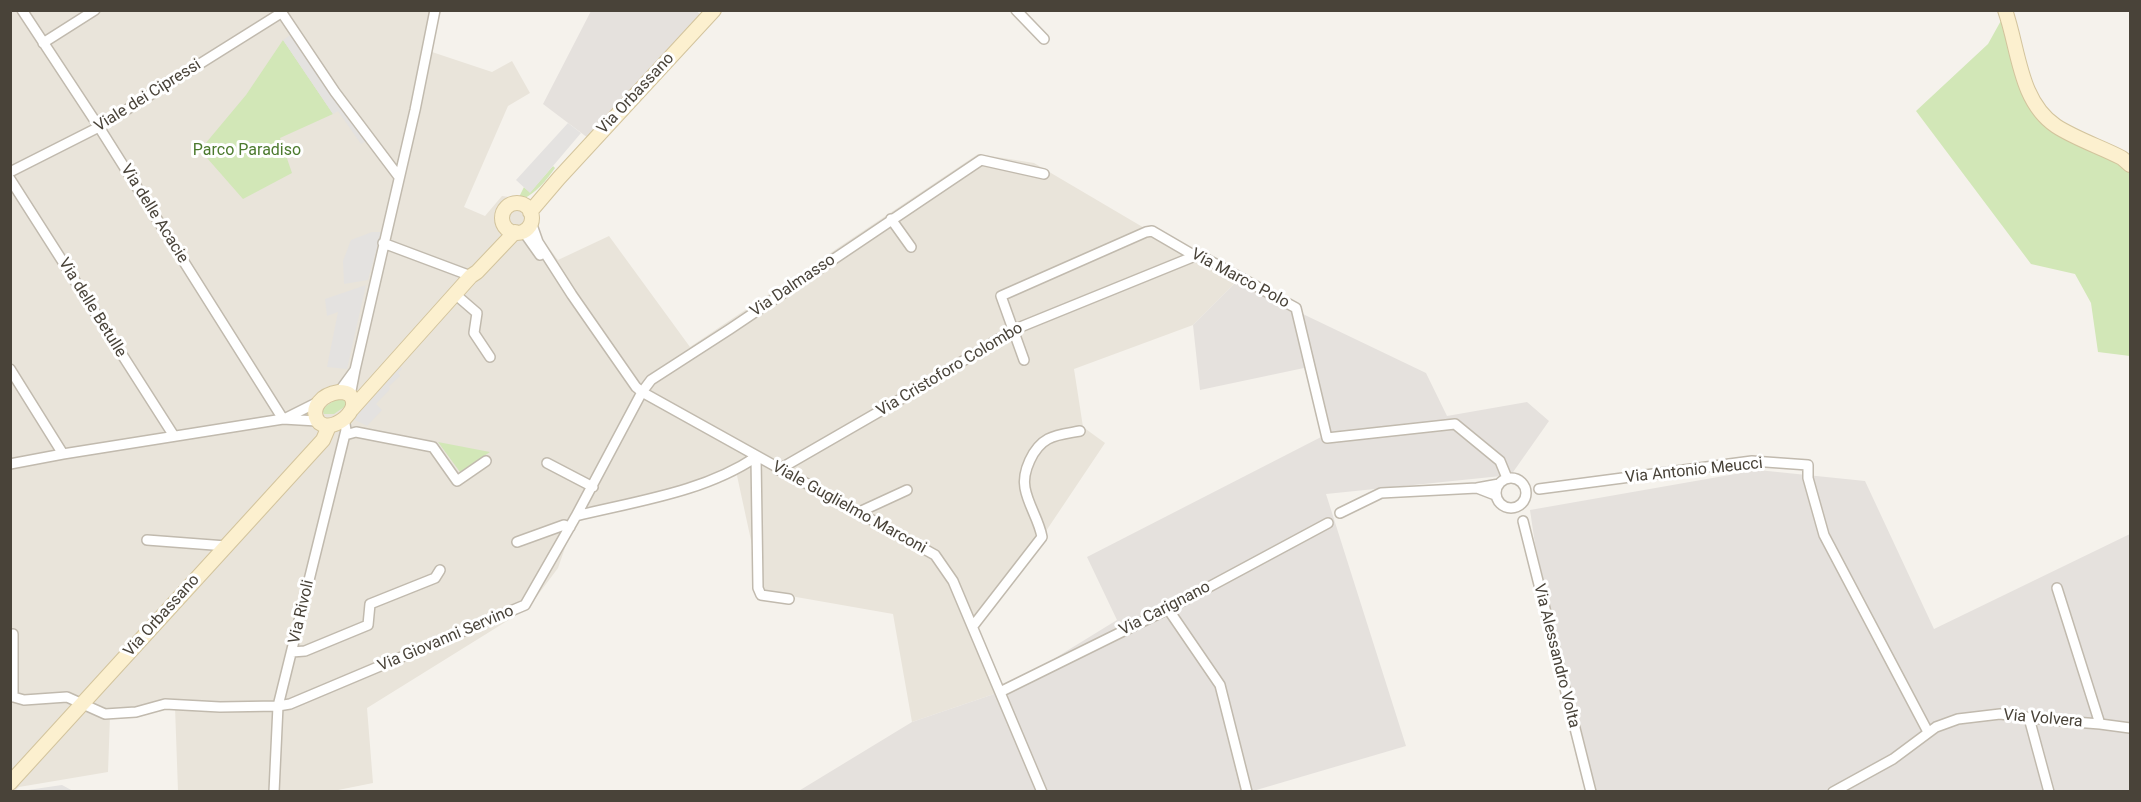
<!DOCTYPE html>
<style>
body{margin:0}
#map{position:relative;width:2141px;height:802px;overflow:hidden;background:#f5f2ec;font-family:Roboto,sans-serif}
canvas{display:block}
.frame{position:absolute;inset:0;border:12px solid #494339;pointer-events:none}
</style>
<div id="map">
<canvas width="2141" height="802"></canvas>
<div class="frame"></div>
</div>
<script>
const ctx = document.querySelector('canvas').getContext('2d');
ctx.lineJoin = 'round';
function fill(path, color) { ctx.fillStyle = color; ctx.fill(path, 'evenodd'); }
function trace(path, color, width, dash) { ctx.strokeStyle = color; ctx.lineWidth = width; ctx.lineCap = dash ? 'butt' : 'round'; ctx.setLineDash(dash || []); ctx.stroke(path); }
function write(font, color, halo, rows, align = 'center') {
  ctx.font = font + ' Roboto,sans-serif'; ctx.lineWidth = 6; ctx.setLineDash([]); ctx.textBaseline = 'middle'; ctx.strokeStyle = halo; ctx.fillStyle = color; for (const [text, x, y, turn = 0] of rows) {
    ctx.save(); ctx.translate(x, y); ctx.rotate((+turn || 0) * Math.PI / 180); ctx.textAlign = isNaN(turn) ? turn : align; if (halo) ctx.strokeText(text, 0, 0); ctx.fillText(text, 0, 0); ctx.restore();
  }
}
fill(new Path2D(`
 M10,11H430L423,49L492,72L512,61L530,93L508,106L464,207L485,216L502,196L523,199L538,211L540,217L537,226L538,233L558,260L609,236L690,347L978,154L1034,163L1236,282L1193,325L1074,369L1083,427L1105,443L1042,537L973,626L1000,692L912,722L893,614L762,591L736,471L576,516L558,568L528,608L367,708L373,783L328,792L178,791L175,707L141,715L110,716L108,772L19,787L15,791H11Z`), '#e9e4da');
fill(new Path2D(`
 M695,10L700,14L588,138L543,104L591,11Z
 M1236,282L1426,373L1447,416L1527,402L1549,421L1511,475L1326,494L1406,746L1253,791L797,792L912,722L1000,692L1117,620L1087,557L1325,435L1304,368L1200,390L1193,325Z
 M1758,470L1865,481L1934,629L2130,534V791H1593L1535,544L1530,510Z`), '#e5e1dd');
fill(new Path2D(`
 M2003,17L2025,98L2096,150L2130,171V356L2098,352L2091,303L2075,274L2031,264L1916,111L1988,44Z
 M283,40L333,114L280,138L292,173L243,199L200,150L246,95Z
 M553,166L555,168C546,181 537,192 523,199L519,197L524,187L530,192Z
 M335,400H345L347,405L334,414H324L322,409Z
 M438,442L490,452L460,472Z`), '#d2e7b7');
fill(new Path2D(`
 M292,34L340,106L366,141L361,144L338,111L333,114L283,40Z
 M568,123L581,133L530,193L516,180Z
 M372,232H381L368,280L344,284L343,261L351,240Z
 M366,285L347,369L327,367L338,312L327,316L325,299Z
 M400,366L402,369L398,373L400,376L389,386L390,389L376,404L382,410L367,426L353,419Z
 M62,785L73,791H21Z`), '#e4e2e0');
const street = new Path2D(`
 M22,10L99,127L283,419
 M280,10L335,92L399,177
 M1016,10L1044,39
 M43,43L95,10
 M10,172L99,127L281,13
 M10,179L174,436
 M891,219L911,247
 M531,222L538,242L572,295L636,387L642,392L935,555L953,581L1042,792
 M523,231L540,255
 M383,243L471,276
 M455,294L477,313L474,333L490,357
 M1024,360L1001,296L1146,232L1152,231L1195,256H1201L1296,308L1327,438L1455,424L1500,461L1507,478
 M10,369L63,454
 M355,370L415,110L435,10
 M339,392L355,370L350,396
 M286,418L318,402
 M345,435L356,432L433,447L457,481L486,461
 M756,457L758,588L761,595L789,599
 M547,463L593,487
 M10,464L63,454L283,419L317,421
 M778,470L908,395L1013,330L1195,256
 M1496 493a15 15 0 1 1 30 0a15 15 0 1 1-30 0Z
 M1539,489L1752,461L1808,465V478L1824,535L1928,732
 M1495,495L1477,488L1499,484
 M857,513L907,490
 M1340,513L1381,493L1477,488
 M576,516L642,392L651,380L730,329L981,160L1044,174
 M1523,521L1591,792
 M147,540L226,546
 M517,542L564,525L570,527
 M2057,588L2100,724
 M1168,609L1220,685L1247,792
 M973,626L1042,537C1039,520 1028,505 1025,488C1022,472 1033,447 1048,439C1057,434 1070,433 1080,431
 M13,634V697
 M292,652L305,651L368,625L370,604L435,578L440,570
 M1000,692L1168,609L1328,523
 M10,696L24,700L67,697L105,714L136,712L165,704L220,707L278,706L290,704L525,605L576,516C637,501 704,492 756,457
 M2029,718L2049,792
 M274,792L278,706L346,430L344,418
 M1833,792L1893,759L1936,727L1958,719L2000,714L2049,720L2100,724L2130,728`);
const secondary = new Path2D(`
 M2005,10C2019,49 2019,101 2056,126C2076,139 2101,147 2122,158L2130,165
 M502 218a15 15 0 1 1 30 0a15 15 0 1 1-30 0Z
 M530,212L559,178L714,10
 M339,392C346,392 352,394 353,402C354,408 349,414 345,418C314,443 300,398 339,392Z
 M352,409L471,276L477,272L515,232
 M10,783L323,440L329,426`);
trace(street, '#c1baae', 12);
trace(secondary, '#d3c49d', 16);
trace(street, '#fff', 9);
trace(secondary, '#fcf0cf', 14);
write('16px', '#494339', '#fff', [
 ["Via Orbassano",636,94,-47],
 ["Viale dei Cipressi",148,96,-32],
 ["Via delle Acacie",154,214,58],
 ["Via Marco Polo",1240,279,28],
 ["Via Dalmasso",793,286,-34],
 ["Via delle Betulle",92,308,58],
 ["Via Cristoforo Colombo",950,370,-31],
 ["Via Antonio Meucci",1694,471,-6],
 ["Viale Guglielmo Marconi",849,508,29],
 ["Via Carignano",1165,609,-27],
 ["Via Rivoli",302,612,-77],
 ["Via Orbassano",162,616,-48],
 ["Via Giovanni Servino",446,639,-23],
 ["Via Alessandro Volta",1556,656,76],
 ["Via Volvera",2043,719,5]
]);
write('16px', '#4c7a2e', '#fff', [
 ["Parco Paradiso",247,151]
]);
</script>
